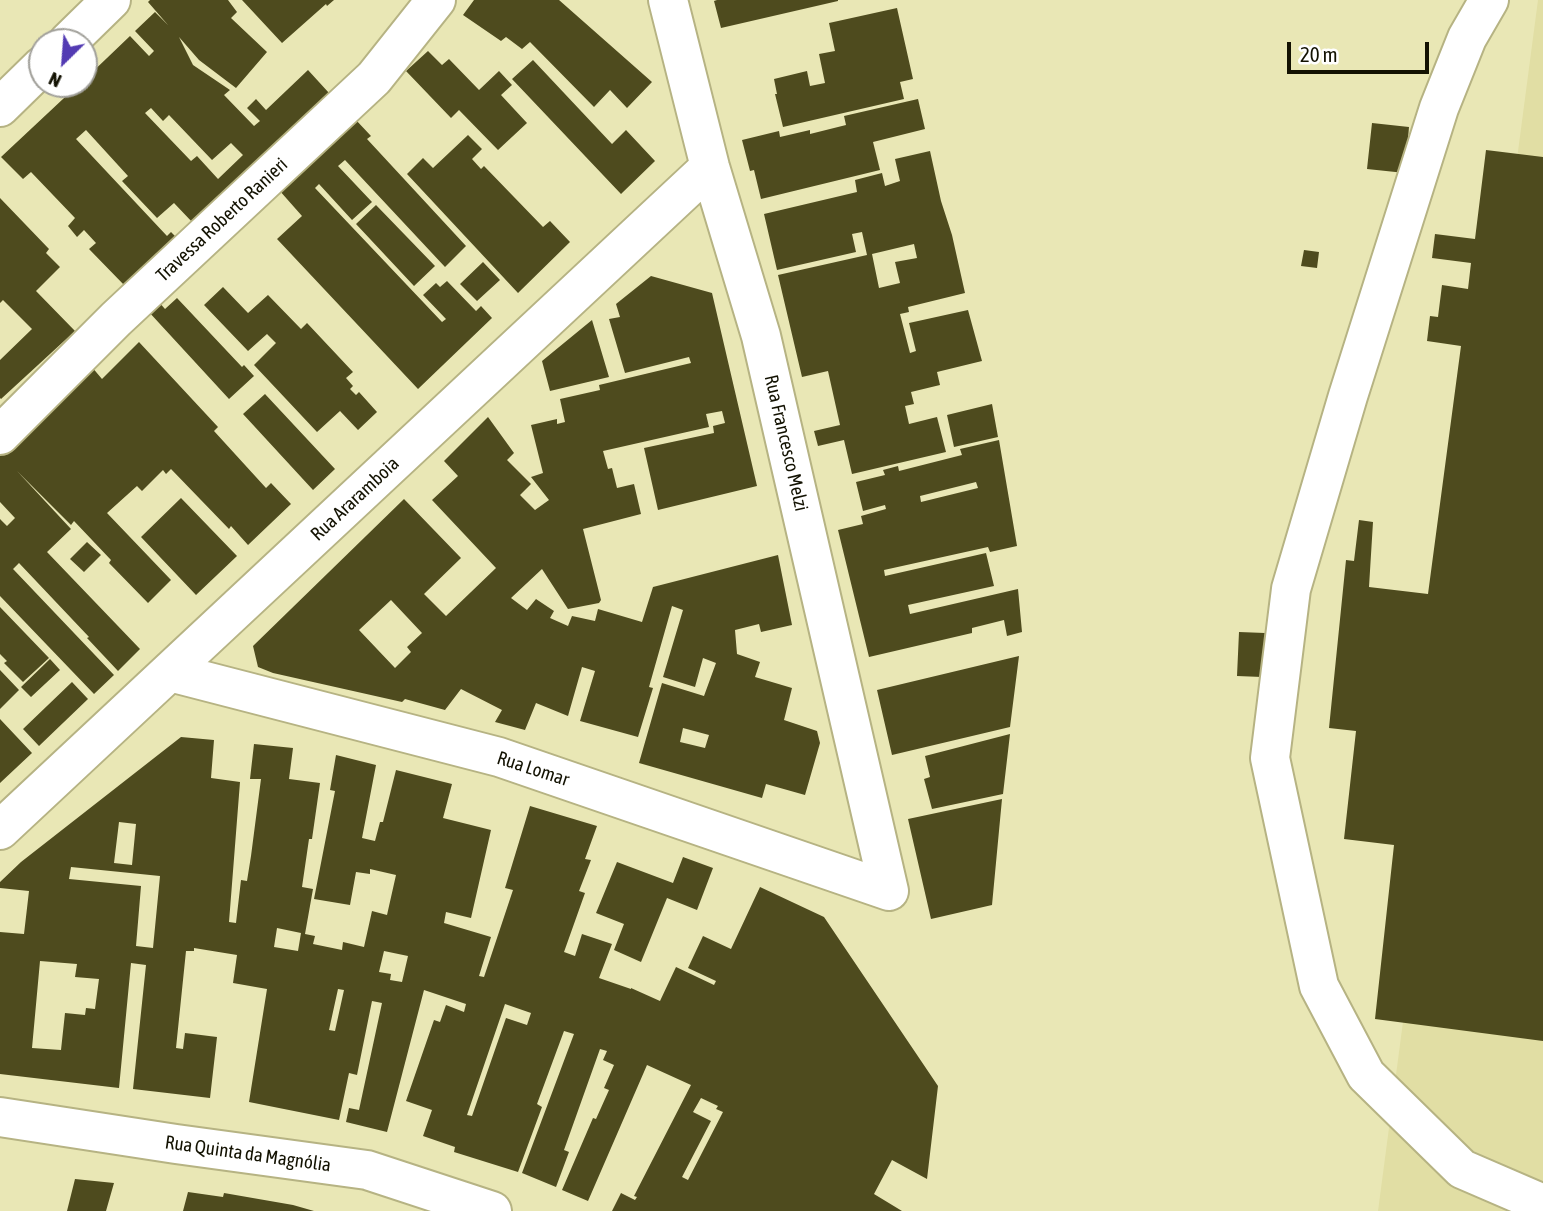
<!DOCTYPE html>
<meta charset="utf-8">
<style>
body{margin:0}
#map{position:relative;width:1543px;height:1211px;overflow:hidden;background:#e9e7b5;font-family:"Asap Condensed",sans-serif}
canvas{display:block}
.north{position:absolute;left:28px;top:28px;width:70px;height:70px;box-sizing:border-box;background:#fff;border:2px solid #a1a09a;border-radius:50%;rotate:205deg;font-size:19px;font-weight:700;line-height:28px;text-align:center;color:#131202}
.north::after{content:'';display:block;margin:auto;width:24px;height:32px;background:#533bb3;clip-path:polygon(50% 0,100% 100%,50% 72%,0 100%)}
.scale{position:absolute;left:1287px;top:42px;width:142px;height:32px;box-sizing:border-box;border:4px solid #131202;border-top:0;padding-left:9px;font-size:21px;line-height:24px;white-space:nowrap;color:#131202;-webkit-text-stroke:5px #fff;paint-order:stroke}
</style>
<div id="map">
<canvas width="1543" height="1211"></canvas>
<div class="north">N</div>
<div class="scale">20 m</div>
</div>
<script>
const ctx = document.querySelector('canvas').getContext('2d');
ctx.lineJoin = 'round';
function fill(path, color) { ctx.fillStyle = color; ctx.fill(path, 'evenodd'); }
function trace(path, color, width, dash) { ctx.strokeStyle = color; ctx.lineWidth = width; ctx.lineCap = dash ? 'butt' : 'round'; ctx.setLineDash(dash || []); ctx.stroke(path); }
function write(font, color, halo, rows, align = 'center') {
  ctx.font = font + ' "Asap Condensed",sans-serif'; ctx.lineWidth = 7; ctx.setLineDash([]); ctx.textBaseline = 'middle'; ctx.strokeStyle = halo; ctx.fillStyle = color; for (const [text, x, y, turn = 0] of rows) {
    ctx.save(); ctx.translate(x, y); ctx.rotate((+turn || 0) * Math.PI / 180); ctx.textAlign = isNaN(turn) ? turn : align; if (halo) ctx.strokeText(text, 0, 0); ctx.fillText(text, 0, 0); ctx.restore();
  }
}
fill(new Path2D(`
 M1538,0H1543V1211H1378Z`), '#e1dea4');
fill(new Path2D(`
 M150,0H228L237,12L231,18L267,52L236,88L199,60L179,37L193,65L230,90L224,95L254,126L260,121L247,108L256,99L266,110L308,70L329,93L193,223L174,203L157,218L122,181L128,176L86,130L76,139L167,236L171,232L177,238L125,286L89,249L96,243L84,230L77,237L68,226L75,218L31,172L23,179L1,157L79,84H84V80L130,36L149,56L154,51L135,31L155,12L168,25L148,2ZM151,108L163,121L169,115L212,160L231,143L243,155L218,179L197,156L191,161L145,113Z
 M242,0H334L327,6L326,4L282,43Z
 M474,0H559L652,82L627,108L610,90L594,107L530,42L522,49L506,37L501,41L463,15Z
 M717,0H838V1L721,28L714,1Z
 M897,8L913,79L900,82L904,99L783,127L775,94H777L774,79L807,71L810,86L825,83L819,54L835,51L829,23Z
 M428,51L442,65L449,59L479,90L499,71L512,85L501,95L527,123L498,150L459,110L451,118L406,71Z
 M533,60L612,144L626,130L655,161L621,194L512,79Z
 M918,99L925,129L873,142L880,170L761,199L754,170L750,171L742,140L779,131L780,137L810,130V134L846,125L844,116Z
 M355,119L371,136L367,139L466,246L445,267L345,160L338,166L372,202L352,220L319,184L315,188L442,322L446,319L423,295L436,283L440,287L447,281L476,311L481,306L492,318L418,389L277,239L302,216L279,190Z
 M1372,123L1409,127L1405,173L1367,169Z
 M468,135L482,149L472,159L481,169L484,166L543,227L550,221L570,242L518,293L407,174L423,158L433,168Z
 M1486,150L1543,157V1041L1375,1019L1394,845L1344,839L1356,731L1329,728L1346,560L1354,561L1359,520L1373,522L1369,587L1428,594L1461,346L1427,341L1430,316L1438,317L1442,285L1468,289L1471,263L1432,258L1435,234L1475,239Z
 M930,151L941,201L952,235L965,293L908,307L909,312L900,314L910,353L916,351L909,323L968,310L982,361L937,372L940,385L911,392L914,404L905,406L909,424L937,417L946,452L852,474L844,440L818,446L814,431L840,425L828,371L802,377L778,275L867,255L862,232L852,234L856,252L777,270L764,214L857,192L855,180L882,173L885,186L900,181L895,159ZM914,244L917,258L895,262L900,283L879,288L872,254Z
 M0,198L49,249L46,253L60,267L36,291L75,331L1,399L0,398V360L32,329L3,300L0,303Z
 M376,205L435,266L414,286L356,224Z
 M1304,250L1319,252L1317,268L1301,266Z
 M483,262L500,280L477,301L460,284Z
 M651,276L712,293L757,486L658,510L644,448L714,433L713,426L725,423L722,411L706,414L709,427L603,451L608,469L612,468L617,488L634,484L641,514L583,529L601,600L599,603L568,609L542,569L511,598L527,610L536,599L554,611L550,618L568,626L572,616L595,621L598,609L642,622L653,587L778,555L792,625L761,632L759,624L735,630L737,654L760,662L755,677L792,688L784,720L817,731L820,743L805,795L766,784L762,798L639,763L662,683L704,696L716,663L703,658L695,687L663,677L683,610L672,606L649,687L653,688L638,737L580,721L595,671L582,667L568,716L536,703L525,730L495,722L502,710L461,689L445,710L405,699L402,702L273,673L258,667L253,646L404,499L461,558L424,594L446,616L496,568L432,500L458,476L444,461L488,417L514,453L507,460L531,484L520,495L535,510L549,500L531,477L543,473L531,425L557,419V424L565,422L560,399L600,390L599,385L691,363L689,357L625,373L609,319L620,317L616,304ZM391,600L422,633L407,647L411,652L395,668L359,630ZM683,728L709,735L705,748L680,742Z
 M223,287L248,313L268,295L301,329L307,323L353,372L346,378L353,386L350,389L356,395L359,392L377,412L358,430L340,411L317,432L254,365L276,343L267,334L248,351L204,305Z
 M177,298L242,367L244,365L254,376L229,399L148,311L158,301L165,309Z
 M592,320L609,377L550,391L542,361Z
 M139,342L218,427L214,431L266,488L271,483L291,504L248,545L231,526L229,529L171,469L166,474L163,470L142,491L137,486L107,513L171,580L148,603L109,563L111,560L74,521L71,525L17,471L71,529L47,552L140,649L118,671L87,638L89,637L19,563L13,569L14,570L114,675L94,694L0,596V519L7,526L15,518L0,502V454L91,366L102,379Z
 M265,394L335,469L313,490L243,414Z
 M992,404L998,437L954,447L947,415Z
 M999,440L1017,546L990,552L988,547L884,570L885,576L986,553L994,586L908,605L910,614L1018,589L1022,632L1007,636L1004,620L972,628V633L869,657L838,530L863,524L861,516L886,509L885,505L863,511L856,482L885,475L883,470L898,466L899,471L962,455L960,449ZM976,482L978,488L921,502L920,496Z
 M181,498L237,556L196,595L141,537Z
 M87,542L101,555L84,572L70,559Z
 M0,607L49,658L23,682L4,663L7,661L0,654Z
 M1239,632L1265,633L1262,677L1237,676Z
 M1019,656L1010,727L892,755L877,690Z
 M50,659L60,670L31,697L21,687Z
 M0,670L19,690L0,709Z
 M72,682L88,699L39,746L23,729Z
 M0,719L32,753L0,783Z
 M1010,734L1003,794L932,809L924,779L930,777L925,756Z
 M181,737L214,740L211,778L240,782L229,922L236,923L241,880L247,881L251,856L261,779H250L254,744L293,748L289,779L320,783L312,839H309L302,887L313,889L305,934L315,936L313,944L342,950L343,942L364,947L372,911L387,915L396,875L370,869V874L356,872L350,905L314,899L335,791L330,790L336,755L376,765L362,838L375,841L380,822H383L396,770L452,784L443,818L491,830L471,918L446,912L444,923L491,937L479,976L484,977L513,890L505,888L530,806L597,826L585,859L591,860L579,891L585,893L564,952L575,956L582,934L612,944L599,978L631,989V988L660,1001L676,967L714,985L716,981L688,968L703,936L731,949L760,887L824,917L938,1086L927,1179L892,1160L874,1194L902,1211H612L621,1193L635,1200L637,1197L634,1196L691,1085L647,1065L588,1201L562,1190L593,1118L596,1119L609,1090L604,1088L614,1065L603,1060L607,1051L600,1049L564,1150L569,1152L556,1187L522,1173L574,1034L564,1031L537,1104L542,1107L518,1172L454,1152L455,1147L423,1136L432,1110L406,1101L434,1020L440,1022L446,1005L464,1012L466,1004L424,990L387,1132L346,1122L349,1108L359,1110L382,1003L372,1001L357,1075L349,1073L339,1120L249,1102L267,989L233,983L237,955L194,948V951H186L176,1048L183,1049L185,1033L217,1037L210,1098L133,1089L146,965L131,963L119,1088L0,1074V932L24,934L29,891L0,888V882L21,862ZM119,822L136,824L132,865L114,863ZM71,867L160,876L153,948L136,946L141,886L69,879ZM277,928L301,933L298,951L274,947ZM384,951L408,956L402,982L390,980L391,974L379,972ZM40,961L77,964L75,977L99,979L95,1009L86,1008L85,1015L65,1013L61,1050L32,1048ZM338,989L344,990L335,1031L329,1030ZM505,1004L531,1013L527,1025L506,1018L472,1116L467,1115ZM701,1098L718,1106L716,1109L723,1112L688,1180L682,1177L711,1121L693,1112Z
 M1002,799L992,905L931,919L908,819Z
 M683,857L713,868L697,910L667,898L641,962L614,950L624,924L596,913L617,862L673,883Z
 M75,1179L114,1183L106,1211H67Z
 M188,1192L223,1197L224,1193L293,1205L314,1211H183Z`), '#4e4b1e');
const minor = new Path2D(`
 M668,0L710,167L761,336L889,891
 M1489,0L1467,38L1439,108L1348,396L1291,589L1270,758L1319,986L1366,1075L1462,1169L1543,1204
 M68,42L111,0
 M0,107L42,66
 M0,435L116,319L374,78L436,0
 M170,672L499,757L889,891
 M0,830L710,167
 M0,1117L176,1144L367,1170L492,1211`);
trace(minor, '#b6b383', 42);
trace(minor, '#fff', 38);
write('19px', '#131202', '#fff', [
 ["Travessa Roberto Ranieri",222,220,-43],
 ["Rua Francesco Melzi",786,443,77],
 ["Rua Araramboia",355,499,-43],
 ["Rua Lomar",533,769,18],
 ["Rua Quinta da Magnólia",248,1154,8]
]);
</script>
